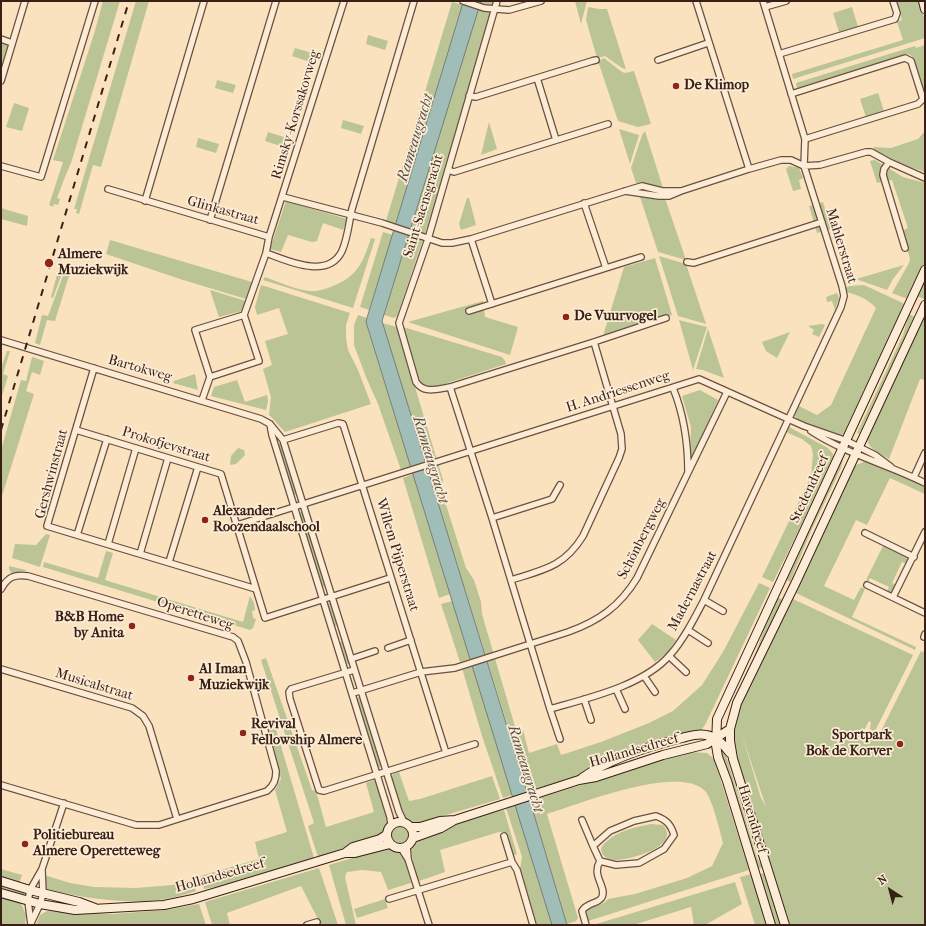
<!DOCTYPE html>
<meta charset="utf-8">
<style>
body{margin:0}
#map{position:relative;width:926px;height:926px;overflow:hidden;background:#fbe2be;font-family:"IM FELL French Canon",serif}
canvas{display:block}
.frame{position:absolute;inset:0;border:2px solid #382017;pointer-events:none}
.north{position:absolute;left:870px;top:870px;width:40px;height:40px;-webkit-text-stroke:3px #fcecd5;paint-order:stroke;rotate:324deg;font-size:11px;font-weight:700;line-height:16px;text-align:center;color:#382017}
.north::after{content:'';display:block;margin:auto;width:14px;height:18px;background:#382017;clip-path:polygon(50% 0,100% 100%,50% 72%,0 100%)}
</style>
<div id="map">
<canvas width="926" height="926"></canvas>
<div class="frame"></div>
<div class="north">N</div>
</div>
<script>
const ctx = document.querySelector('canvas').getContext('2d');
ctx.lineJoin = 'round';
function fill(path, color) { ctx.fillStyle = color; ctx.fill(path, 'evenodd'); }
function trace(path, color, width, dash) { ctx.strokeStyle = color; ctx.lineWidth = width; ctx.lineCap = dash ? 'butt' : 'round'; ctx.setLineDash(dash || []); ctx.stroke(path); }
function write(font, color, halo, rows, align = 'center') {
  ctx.font = font + ' "IM FELL French Canon",serif'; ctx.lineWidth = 3.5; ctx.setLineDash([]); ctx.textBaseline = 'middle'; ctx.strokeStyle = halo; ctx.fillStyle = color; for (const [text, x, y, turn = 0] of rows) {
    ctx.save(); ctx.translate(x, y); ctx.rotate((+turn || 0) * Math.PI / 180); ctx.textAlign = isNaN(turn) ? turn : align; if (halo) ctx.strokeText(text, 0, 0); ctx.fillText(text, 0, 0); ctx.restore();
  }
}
fill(new Path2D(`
 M103,1H120L71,163L65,177L57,198L60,199L58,205L54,204L53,207L49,205L63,162L53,160L94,34Z
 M136,1H149L101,167L93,165L79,214L76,213L77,209H74Z
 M480,1H494L441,186L397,316L394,318L384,315Z
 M575,1H587L581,24Z
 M896,1H919L925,20V38L793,79L792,74L903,40L897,22L902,20Z
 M452,2L463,5L395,227L385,224Z
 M588,7L599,9H607L626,69L622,68L605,56L597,58L586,20Z
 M852,7L858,27L839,32L833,13Z
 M368,35L388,41L385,50L366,44Z
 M1,43L8,46L1,69Z
 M925,45V95L912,56L908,54L797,88L796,83L915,46L916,48Z
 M295,48L312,53L310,62L292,56Z
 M604,58L622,72L625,73L634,71L651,124L638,127L618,121L598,61Z
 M217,80L236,85L233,93L215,88Z
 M878,93L884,111L866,117L860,99Z
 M14,103L29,108L22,131L6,127Z
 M343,120L364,126L361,134L341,128Z
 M489,122L497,149L481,155Z
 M619,129L639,135L630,164Z
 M645,131L663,188L636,183L631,168L642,135Z
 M925,131V172L908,166L873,150L874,147L891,148L918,139Z
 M268,132L287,138L284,147L265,141Z
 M198,138L219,144L216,153L196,147Z
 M875,160L903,177L925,183V264L910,300L892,293L909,263L910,259L902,231L908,228L892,180L877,183L870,161Z
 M789,166L799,168L803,178L799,180L801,189L793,191L786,169Z
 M644,196L657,199L665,198L686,260L658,252L640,197Z
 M467,198H469L476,225L461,230L459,224Z
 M286,201L347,219L343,230L323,223L317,241L312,242L288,235L281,252L270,249Z
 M823,202L831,229L817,233L809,206Z
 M1,208L28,216L27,226L1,219Z
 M383,232L393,235L369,310L360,307Z
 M371,238L375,239L353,308L263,280L265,277C279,282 294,289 309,291C316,292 326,289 333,286C358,276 363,262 371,238Z
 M110,240L252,282L246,299L180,279L106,254Z
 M659,256L686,264L706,324L678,316Z
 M655,258L672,315L603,336L624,267Z
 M67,265L72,266L55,321L47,320L40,345L35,343L42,315L48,316Z
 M904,265L893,279L887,290L856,279Z
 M59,267L64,268L53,298L51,297Z
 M925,279V295L924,299L917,296Z
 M261,285L350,313L346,325V338L348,350L358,370L371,404L285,432C279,426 275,420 269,415L271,397L263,369L272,365L265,341L288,334L279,308L257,315L255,307Z
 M864,285L907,305L848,429C847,431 846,433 844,434C833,440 807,423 797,418L793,414L797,405L817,415L831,405L876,308C868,299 858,295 846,292L845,288L850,286Z
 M210,290L246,301L242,311L219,317Z
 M837,293L839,298L835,310L832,301L827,302L826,297Z
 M483,301L485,317L518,327L510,355L408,322Z
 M909,314L915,317L859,434L857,433L903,335Z
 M924,314L925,380L920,379L889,459C880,453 869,450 867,439Z
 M358,315L367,318L368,330L411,467L401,470L378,404L366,377L354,345V325Z
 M679,320L707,327L693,370Z
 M382,323L397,327L443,480L441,489L466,568L474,580L481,602L482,614L516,730H523L529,753L557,744L561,755L601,742L649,723L673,711L702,685L723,652L759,583L770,588L705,725L701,730L581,775L528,791Z
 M822,324L825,325L819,337L812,334L814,330L808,326Z
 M403,327L502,357L505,361L506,364L438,386H428L419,382Z
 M708,329L724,378L703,370L696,369Z
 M790,332L777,358L766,351L762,342Z
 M7,351H10L3,374L8,376L1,399V368Z
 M32,357L44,361L40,375L32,372L26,391L34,394L1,499V450L21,380L26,381Z
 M195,374L198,390L173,383L174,381Z
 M237,380L245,402L267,395L268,401L266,410L211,396L214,387Z
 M700,390L718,400L693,456L690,454L691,427L682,396Z
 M789,427L828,448L833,454L834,460L773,582L762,577L811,476L813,454L811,446L802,439L786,432Z
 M281,443L297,494L294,495L277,444Z
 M238,448L244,450L245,455L236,464L230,465L231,456Z
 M842,459H843L841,468L811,531L790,582L785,579Z
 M866,461L893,471L925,486V494L890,478L867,525L856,520L824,586L854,600L861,587L865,589L852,617L916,647L915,650L796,593L799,582L854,466Z
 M413,474L450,594L439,598L403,478Z
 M303,511L326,586L322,587L299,513Z
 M46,534L50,535L40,567L12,558L15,544L36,545Z
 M885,545L907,556L908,558L907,564L902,562L892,583L897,585L895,591L891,594L887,592L889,587L870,578L867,583V578L883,546Z
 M106,551L113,553L105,580L243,622L250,596L254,603L255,610L252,611L253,618L256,619L253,628L250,630L43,567L44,562L98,578Z
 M9,566L26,570V571L11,573L9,569Z
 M777,597L783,600L751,665L773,605Z
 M793,599L913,655L876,729L873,731L870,729L871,722L869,721L860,738L869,743L872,736L876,741L921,651L925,653V925H790L734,753L735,726L740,704ZM742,735L766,807L761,798Z
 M452,601L470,659L460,662L441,604Z
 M331,602L338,625L335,626L328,603Z
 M652,624L676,640L667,653L655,662L638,640Z
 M343,641L350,664H347L340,642Z
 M266,658L312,790L316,791L326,827L374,812L366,783L374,780L377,783C382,799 396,824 378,836L318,857L308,826L314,823L261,660Z
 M472,665L512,795L503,798L482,736L462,668Z
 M361,696L381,767L377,768L357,698Z
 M273,719L314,858L222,886L204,889L200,876L259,859L255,842L287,832L275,790L281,779L267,721Z
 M719,743L726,755L757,858L763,867L758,869L720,750Z
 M688,752L707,753L714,759L749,870L588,921L586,913L589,908L604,903L608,899L635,894L687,878L712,866L723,843C720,831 712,798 705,791C679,764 579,804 547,814L578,918L576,921L567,924L530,801Z
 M399,772L409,801L420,799L492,776L500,799L419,823L410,822L402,815L391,778L393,774Z
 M516,805L552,925H537L520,869L522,857L506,808Z
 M504,810L517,854L512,856L504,832H499L440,850L445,872L419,881L415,872L411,851L417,840L463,821Z
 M651,824L663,825C682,846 630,860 616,860C605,860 595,851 606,842C617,831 636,827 651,824Z
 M392 835a8 8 0 1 1 16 0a8 8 0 1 1-16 0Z
 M389,847L393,851L399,852L405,861L411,883L388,890L381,872L362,870L347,872L345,877L356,925H346L329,865Z
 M319,868L338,925H321L301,886L227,913L230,925H212L205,902Z
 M1,869L22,875L19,884L1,878Z
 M764,873L781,925H775L759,875Z
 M751,874L766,925H755L740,877Z
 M44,875L70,883L94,887L136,888L172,885L192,879L196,891C146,910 92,899 41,889Z
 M735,882L742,904L705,925H694L691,907L633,925H593Z
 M1,884L23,891L24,894L23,896L1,890Z
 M1,897L21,903L26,915L25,925H1Z
 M385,899L388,908L357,918L354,909Z
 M199,904L206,925H36L40,915L47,911L112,914L166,910Z`), '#bac495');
const water = new Path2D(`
 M464,1H481L382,321L530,801L567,925H552L366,322L367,318Z`);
fill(water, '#a0bdb7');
trace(water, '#767e77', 1);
const street = new Path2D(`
 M463,1L484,8L509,10L541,1
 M497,1L428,239L399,323L416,382C424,394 437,389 450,387L594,342L666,318
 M696,1L749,169
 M765,7L786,1
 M1,39L12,43
 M779,54L895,19L897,13L893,1
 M658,60L708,43
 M537,78L556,140
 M1,81L25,1
 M791,94L905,58L911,61L923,99L918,104L805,139
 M469,96L476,97L592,61L596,60
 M889,162L884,169L883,175L905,248
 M1,166L41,177L95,1
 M448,170L454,172L608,124
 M108,189L269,237L266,253C288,261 328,280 342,251C348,237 349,222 352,209L414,1
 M625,191L659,196H669L681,191L749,169L781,160H791L804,166L820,165L866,152H871L889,162L925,178
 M283,197L382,223L442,243H452L471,239L635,188L642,186L662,191H681
 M145,201L204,1
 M584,203L606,268
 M210,220L276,1
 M269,237L344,1
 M471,239L492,304
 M687,262L694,263L822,222
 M469,311L641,257
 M244,315L195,330L210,377L259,361L244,315L266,253
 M1,340L261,419L270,424L283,440L399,812L404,822
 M94,368L47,526L256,589
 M450,387L492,518L550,709C588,698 643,686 670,655C684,639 694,619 704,600L841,307L844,296L842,286L804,166L805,139L763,1
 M673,388C684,415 688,443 688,472
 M202,400L210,377
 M270,424L272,435L390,817L391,825
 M76,430L221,474L265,618L390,578
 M811,431C846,454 887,464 925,483
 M283,440L338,423L343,424L446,753L324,791L319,790L290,699L289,692L291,689L354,670
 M914,477L925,453
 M492,518L552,499L560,485
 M237,525L699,379L804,426L847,441L875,455L891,467
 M865,533L914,557
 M77,535L107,439
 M108,544L136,448
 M140,554L168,458
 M169,562L198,467
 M511,580C543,570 564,567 583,536L619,458L622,449L621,434L594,342
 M867,585L925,613
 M1,589C8,577 14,574 28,576L233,637L238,641L246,662L276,771C276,780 274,785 267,791L159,825H136L1,785
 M893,597L925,532
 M704,600L723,611
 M688,630L708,643
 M924,637L925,634
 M388,648L411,640
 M669,656L686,672
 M351,659L375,651
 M1,669L132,708L143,716L149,726L177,819
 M644,676L655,692
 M616,689L625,709
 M353,693L421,672L455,668L568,632C599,621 620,606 637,578L727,392
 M584,699L591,720
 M550,709L560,739
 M446,753L475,744
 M656,816C667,820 671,825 674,835L664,849L639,863L616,865L600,861L593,846L610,831L634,821Z
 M582,820L593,846
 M504,836L512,862L517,870L533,925
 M407,846L408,859L429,925
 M401,848L408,859
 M389,899L512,862
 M31,923L40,904L43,894L42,870
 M31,925L28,901L30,890L42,869L64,803
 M307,925L317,922
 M586,925L582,911C587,902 599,904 602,897C607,887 591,876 600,861`);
const secondary = new Path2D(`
 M923,1L925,9
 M582,778C609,759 650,746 682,738C690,736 698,733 706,735C717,737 724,745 730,753
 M387 835a13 13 0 1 1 26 0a13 13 0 1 1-26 0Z
 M411,827H420L440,821L455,820L579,780L596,777L663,755L707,744L730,729
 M413,838L441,828L453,821
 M345,853L353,847L380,839L386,835
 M1,881L30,890L79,902L95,908
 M1,893L40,904L75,910L164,905L193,899L345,853H355L390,844
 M771,925L727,781L718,757L716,745L717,719L925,270
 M785,925L733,759L730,741V729L737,703L796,582L925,305`);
trace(street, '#695041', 8);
trace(secondary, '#382017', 10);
trace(street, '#fcecd5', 5.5);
trace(secondary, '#fcecd5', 8);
trace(new Path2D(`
 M1,430L129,1`), '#382017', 2, [7, 7]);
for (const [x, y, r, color] of [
 [676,86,4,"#8f2418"],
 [49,263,5,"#8f2418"],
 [566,317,4,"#8f2418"],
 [205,520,4,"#8f2418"],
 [132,626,4,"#8f2418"],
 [191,678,4,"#8f2418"],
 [243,733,4,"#8f2418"],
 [900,744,4,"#8f2418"],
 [25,844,4,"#8f2418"]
]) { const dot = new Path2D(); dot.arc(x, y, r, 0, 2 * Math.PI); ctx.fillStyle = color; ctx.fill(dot); trace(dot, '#fcecd5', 1.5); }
write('bold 14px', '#382017', '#fcecd5', [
 ["De Klimop",684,86],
 ["Almere",58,255],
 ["Muziekwijk",58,271],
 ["De Vuurvogel",574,317],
 ["Alexander",213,512],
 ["Roozendaalschool",213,528],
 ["B&B Home",124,618,"right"],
 ["by Anita",124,634,"right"],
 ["Al Iman",199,670],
 ["Muziekwijk",199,686],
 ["Revival",251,725],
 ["Fellowship Almere",251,741],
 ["Sportpark",892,736,"right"],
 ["Bok de Korver",892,752,"right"],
 ["Politiebureau",33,836],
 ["Almere Operetteweg",33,852]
], 'left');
write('14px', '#382017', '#fcecd5', [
 ["Rimsky-Korssakovweg",296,115,-73],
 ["Saint-Saensgracht",424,206,-73],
 ["Glinkastraat",223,211,16],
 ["Mahlerstraat",841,246,73],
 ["Bartokweg",140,369,16],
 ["H. Andriessenweg",618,392,-18],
 ["Prokofjevstraat",166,445,17],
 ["Gershwinstraat",52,474,-75],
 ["Stedendreef",810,489,-65],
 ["Schönbergweg",642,539,-63],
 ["Willem Pijperstraat",397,555,73],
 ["Madernastraat",693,591,-62],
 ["Operetteweg",195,614,18],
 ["Musicalstraat",94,685,17],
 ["Hollandsedreef",634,751,-16],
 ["Havendreef",752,819,73],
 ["Hollandsedreef",220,876,-16]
]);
write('italic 15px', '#574f47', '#fcecd5', [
 ["Rameaugracht",416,138,-73],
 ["Rameaugracht",430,460,73],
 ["Rameaugracht",525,769,73]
]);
</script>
